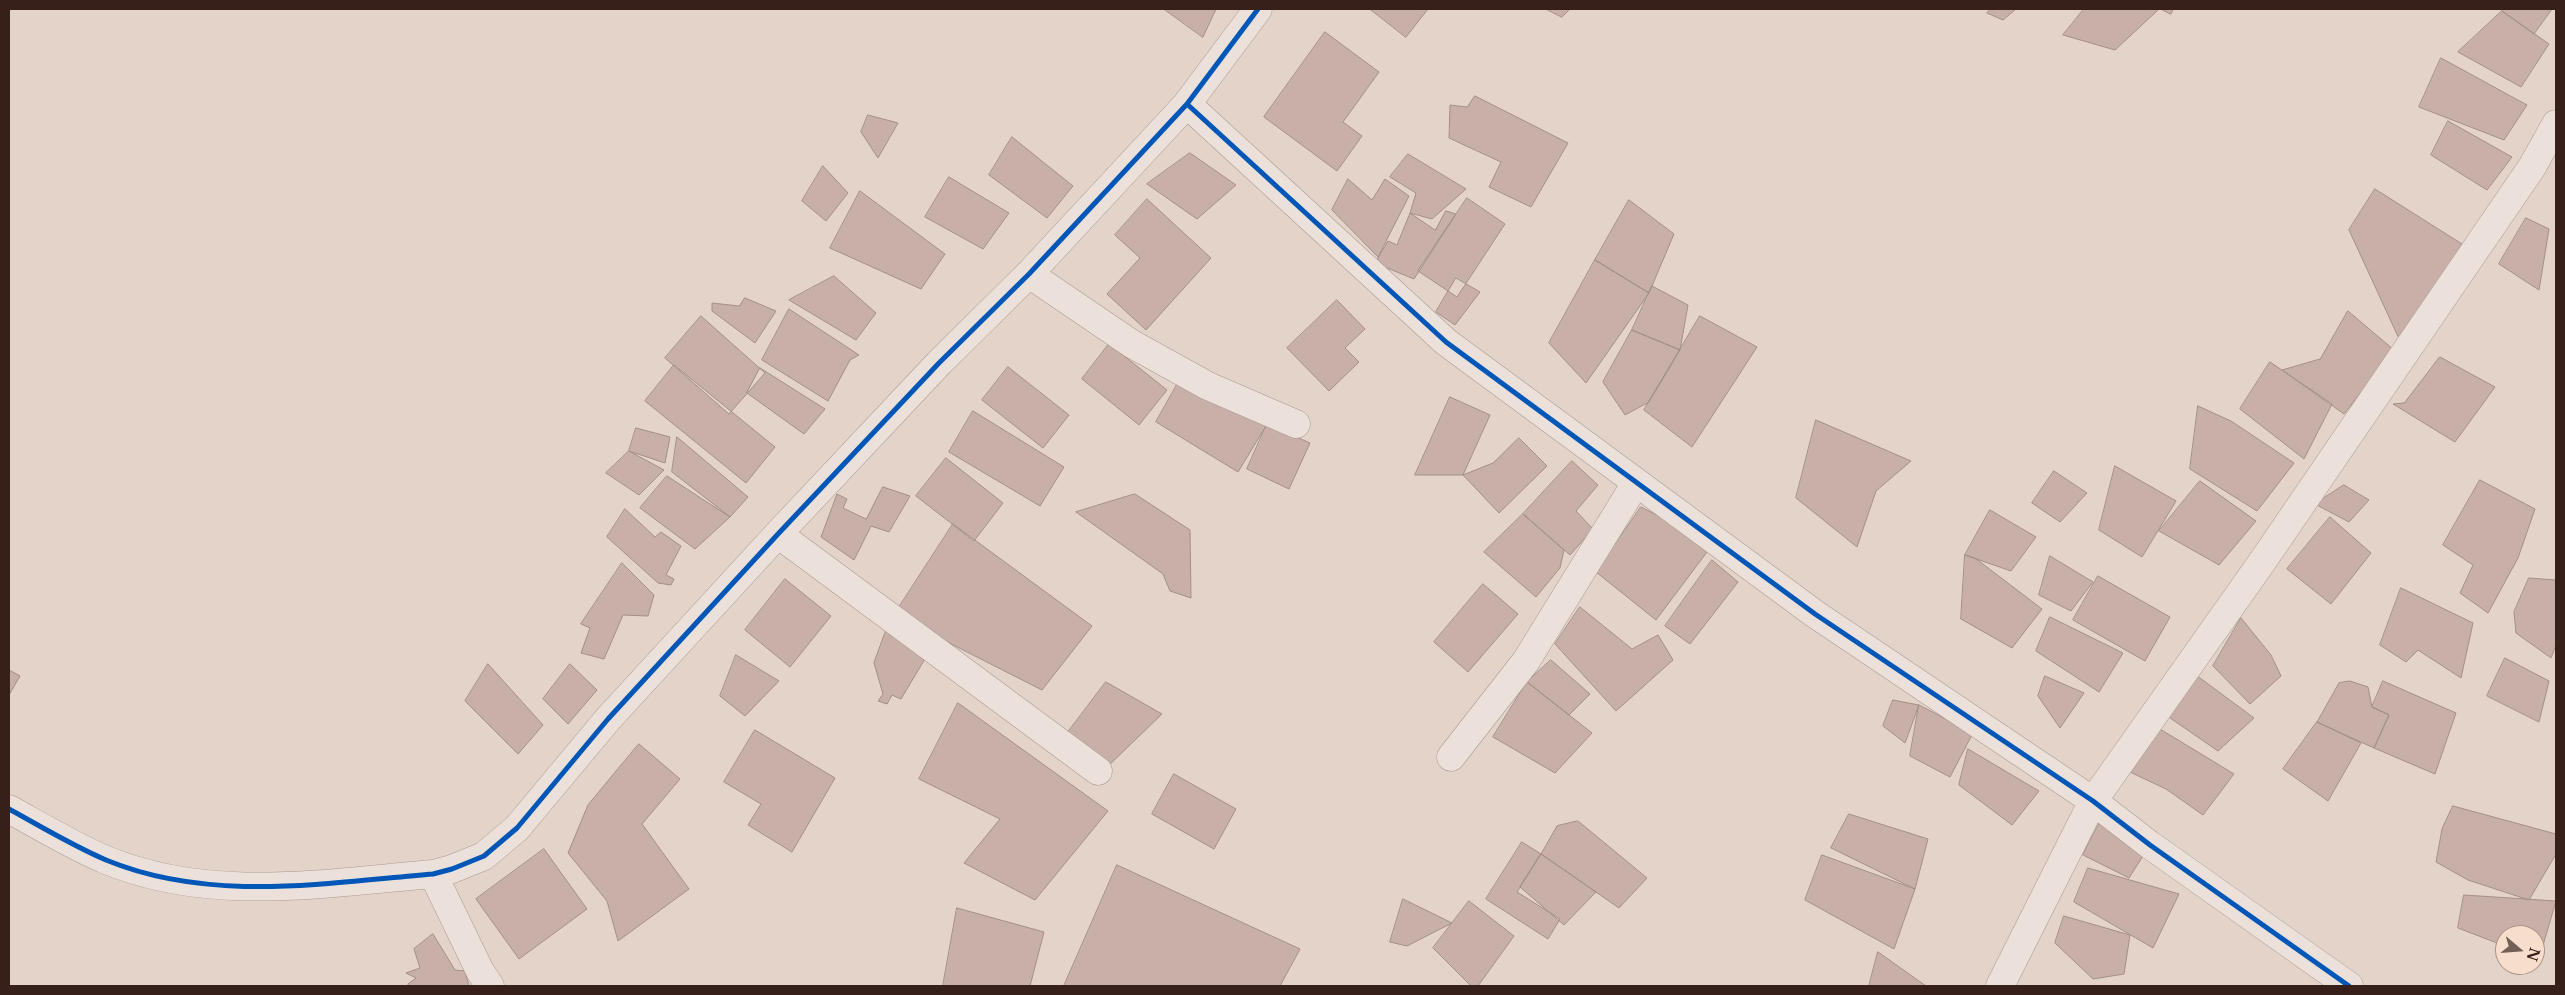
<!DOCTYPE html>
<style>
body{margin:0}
#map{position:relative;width:2565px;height:995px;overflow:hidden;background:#e4d3c8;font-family:"Libre Baskerville",serif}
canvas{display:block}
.frame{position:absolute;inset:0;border:10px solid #37201a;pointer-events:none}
.north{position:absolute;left:2495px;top:925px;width:50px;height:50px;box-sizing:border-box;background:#f7decc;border:1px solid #aa9285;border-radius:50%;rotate:108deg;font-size:14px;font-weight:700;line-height:20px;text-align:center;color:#37201a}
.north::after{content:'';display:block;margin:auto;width:18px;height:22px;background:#745f57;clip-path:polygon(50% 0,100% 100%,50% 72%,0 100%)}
</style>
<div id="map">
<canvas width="2565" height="995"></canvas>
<div class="frame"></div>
<div class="north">N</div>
</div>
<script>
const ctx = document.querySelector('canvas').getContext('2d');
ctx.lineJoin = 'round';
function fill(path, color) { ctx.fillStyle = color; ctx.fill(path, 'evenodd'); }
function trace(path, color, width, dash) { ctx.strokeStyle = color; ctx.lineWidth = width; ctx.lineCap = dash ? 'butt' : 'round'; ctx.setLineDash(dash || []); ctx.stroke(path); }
const building = new Path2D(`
 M1164,9H1216L1203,37Z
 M1370,9H1428L1406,37Z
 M1546,9H1570L1562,17Z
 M1991,9H2016L2003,20L1987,13Z
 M2084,9H2156L2158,10L2115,50L2063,35Z
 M2161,9H2173L2171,14Z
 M2504,9H2552L2534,34L2502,11Z
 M2502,11L2549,44L2521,87L2458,52Z
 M1325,32L1379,72L1343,122L1362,136L1337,171L1264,117Z
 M2441,58L2527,105L2504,140L2419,107Z
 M1475,96L1568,143L1531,207L1489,187L1501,162L1449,138L1450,105L1467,107Z
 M868,115L898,123L878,158L861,132Z
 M2448,121L2512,157L2487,190L2431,155Z
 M1012,137L1073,186L1047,218L989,175Z
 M1190,153L1236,185L1197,219L1147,184Z
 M1408,154L1466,189L1432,219L1410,213L1416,193L1390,177Z
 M823,166L848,193L826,221L802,201Z
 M949,177L1009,213L983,249L925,217Z
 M1348,179L1372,200L1385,179L1409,196L1378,257L1332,210Z
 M2375,189L2462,244L2401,343L2349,230Z
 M860,191L945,254L921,289L830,248Z
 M1467,198L1505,224L1457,297L1418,271Z
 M1147,199L1211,258L1146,330L1107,294L1140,258L1115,235Z
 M1629,200L1674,234L1649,293L1595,260Z
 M1446,211L1456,214L1414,279L1375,263L1388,241L1397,245L1410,213L1435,230Z
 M2526,218L2549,229L2539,290L2499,264Z
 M1595,260L1649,293L1586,383L1549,343Z
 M834,276L876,313L856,340L789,300Z
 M1456,278L1480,292L1455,325L1436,312Z
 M1652,286L1688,305L1680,350L1632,330Z
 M745,298L776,311L755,343L712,311V303L739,306Z
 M1337,300L1365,329L1345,348L1359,362L1329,391L1287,348Z
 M789,309L859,355L850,360L828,401L762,360Z
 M2348,311L2394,350L2344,414L2282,370L2320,359Z
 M701,316L765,373L729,414L665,358Z
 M1700,316L1757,347L1692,447L1644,410Z
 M1632,330L1680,350L1649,402L1625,415L1603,382Z
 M1109,344L1167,390L1139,425L1082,379Z
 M2440,357L2495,387L2455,442L2393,404L2404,403Z
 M2270,362L2332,404L2304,459L2240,409Z
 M674,365L775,447L746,483L645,401Z
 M1008,367L1069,415L1043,448L982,400Z
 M1187,367L1277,408L1238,472L1156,422Z
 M760,368L825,409L804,434L747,393Z
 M1450,397L1490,415L1463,475H1415Z
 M2198,406L2231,421L2294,463L2257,511L2190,469Z
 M973,411L1064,467L1040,506L949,452Z
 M1816,420L1911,461L1876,491L1857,547L1796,498Z
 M1267,424L1310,443L1289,489L1247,469Z
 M636,428L670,437L665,463L629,451Z
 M677,437L748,497L730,517L672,472Z
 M1519,438L1547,466L1499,513L1463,475L1493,463Z
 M629,451L664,470L639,495L606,473Z
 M946,458L1003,503L974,541L916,496Z
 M1572,461L1598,485L1576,511L1593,529L1570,555L1523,514Z
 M2115,466L2176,501L2142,557L2099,530Z
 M2054,471L2087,493L2060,522L2032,503Z
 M667,476L730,517L695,549L640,508Z
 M2480,480L2535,509L2518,558L2488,613L2460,593L2473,565L2443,545Z
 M2200,481L2256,521L2219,565L2159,531Z
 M2344,485L2369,500L2349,522L2315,504Z
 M883,487L910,496L889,532L871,526L854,560L821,537L837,494L847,499L843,508L866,519Z
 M1135,494L1190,530L1191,598L1170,591L1163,574L1076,512Z
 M1641,507L1713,544L1656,620L1596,572Z
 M625,509L655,537L661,532L681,546L666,575L674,579L671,585L658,583L607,537Z
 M1990,510L2036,537L2011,571L1965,555Z
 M1523,514L1564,550L1560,568L1536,597L1484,552Z
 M2330,517L2371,553L2331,604L2287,569Z
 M953,524L1092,626L1042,690L894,615Z
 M1965,555L1975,558L2042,609L2012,648L1961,619Z
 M2050,556L2093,582L2071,611L2039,595Z
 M1712,560L1738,582L1690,644L1665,626Z
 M622,563L654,595L648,616L623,615L604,659L581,653L590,628L581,624Z
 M2098,576L2170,617L2145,661L2073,620Z
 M2529,578L2556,580V645L2551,658L2516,633L2514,612Z
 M785,579L831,616L790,667L745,630Z
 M1483,584L1518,614L1468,672L1434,642Z
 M2401,588L2473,623L2461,678L2418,650L2406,662L2380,645Z
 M1580,607L1632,649L1658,635L1673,660L1616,711L1555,644Z
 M2050,617L2123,653L2099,692L2036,651Z
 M2241,618L2271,655L2281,676L2250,704L2213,666Z
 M890,620L938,637L901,699L892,695L887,704L878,701L883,694L874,663Z
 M736,655L779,681L745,716L720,696Z
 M2505,658L2549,681L2539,722L2487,696Z
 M1551,660L1590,694L1569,715L1527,682Z
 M488,664L543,725L518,754L465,701Z
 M570,664L597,690L568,724L543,699Z
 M9,670L20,676L9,695Z
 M2196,675L2254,718L2218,751L2160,711Z
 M2045,676L2084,693L2060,728L2038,696Z
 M2350,681L2368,687L2372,707L2389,715L2374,748L2317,722L2339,683Z
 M2383,681L2456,713L2435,774L2374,748L2389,715L2372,707Z
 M1106,682L1162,714L1104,770L1062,740Z
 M1527,682L1592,733L1555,773L1493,737Z
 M1893,700L1919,705L1905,743L1883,726Z
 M958,703L1108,811L1035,900L964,863L1000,819L919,779Z
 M1919,705L1973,733L1950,777L1910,756Z
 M2317,722L2361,743L2328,801L2283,769Z
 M2160,729L2234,774L2203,815L2166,789L2130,772Z
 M755,730L835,778L792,852L748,825L761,804L724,782Z
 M639,744L680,779L642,824L689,889L618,941L607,901L568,853L588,805Z
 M1968,749L2039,791L2012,825L1959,785Z
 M1174,774L1236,809L1214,849L1152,814Z
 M2453,806L2556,834V854L2529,900L2468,880L2436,862L2442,829Z
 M1849,814L1928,839L1915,889L1831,848Z
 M1578,821L1647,878L1619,908L1541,854L1557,826Z
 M2100,822L2148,848L2129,878L2083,855Z
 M1522,842L1541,854L1517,892L1560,919L1548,939L1486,899Z
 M544,849L587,909L519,959L476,899Z
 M1541,854L1596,892L1564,925L1520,887Z
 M1822,855L1915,889L1894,949L1805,900Z
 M1117,865L1300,949L1280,986H1064Z
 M2088,868L2179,894L2153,948L2074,902Z
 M2464,895L2556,901L2539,959L2535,957V935H2505V946L2458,928Z
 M1403,899L1452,923L1407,946L1390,942Z
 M1469,901L1514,936L1478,986H1471L1433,948Z
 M957,908L1044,932L1030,986H943Z
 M2064,916L2130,935L2124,974L2093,979L2055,943Z
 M433,934L455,970L465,971L469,986H408V984L416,978L406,973L420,968L414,949Z
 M1878,952L1926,986H1869Z`);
fill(building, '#c8b0a9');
trace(building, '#a48e88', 1);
const street = new Path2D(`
 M1187,104L1446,342L1815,614L2093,801L2150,845L2349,986
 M1029,274L1132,344L1208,386L1296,424
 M778,534L1098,771
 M1451,757L1526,661L1636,483
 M9,809C40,826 73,846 106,860C210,903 325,883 433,874L452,869L484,856L517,828L608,719L778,534L939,363L1029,274L1187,104L1258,9
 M433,874L480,971L490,986
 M2000,986L2093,801L2262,562L2532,167L2556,124`);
trace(street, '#a89992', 29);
trace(street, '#ece1da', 28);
trace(new Path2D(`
 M1187,104L1446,342L1815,614L2093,801L2150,845L2349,986
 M9,809C40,826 73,846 106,860C210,903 325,883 433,874L452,869L484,856L517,828L608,719L778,534L939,363L1029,274L1187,104L1258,9`), '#0057b8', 5);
</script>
